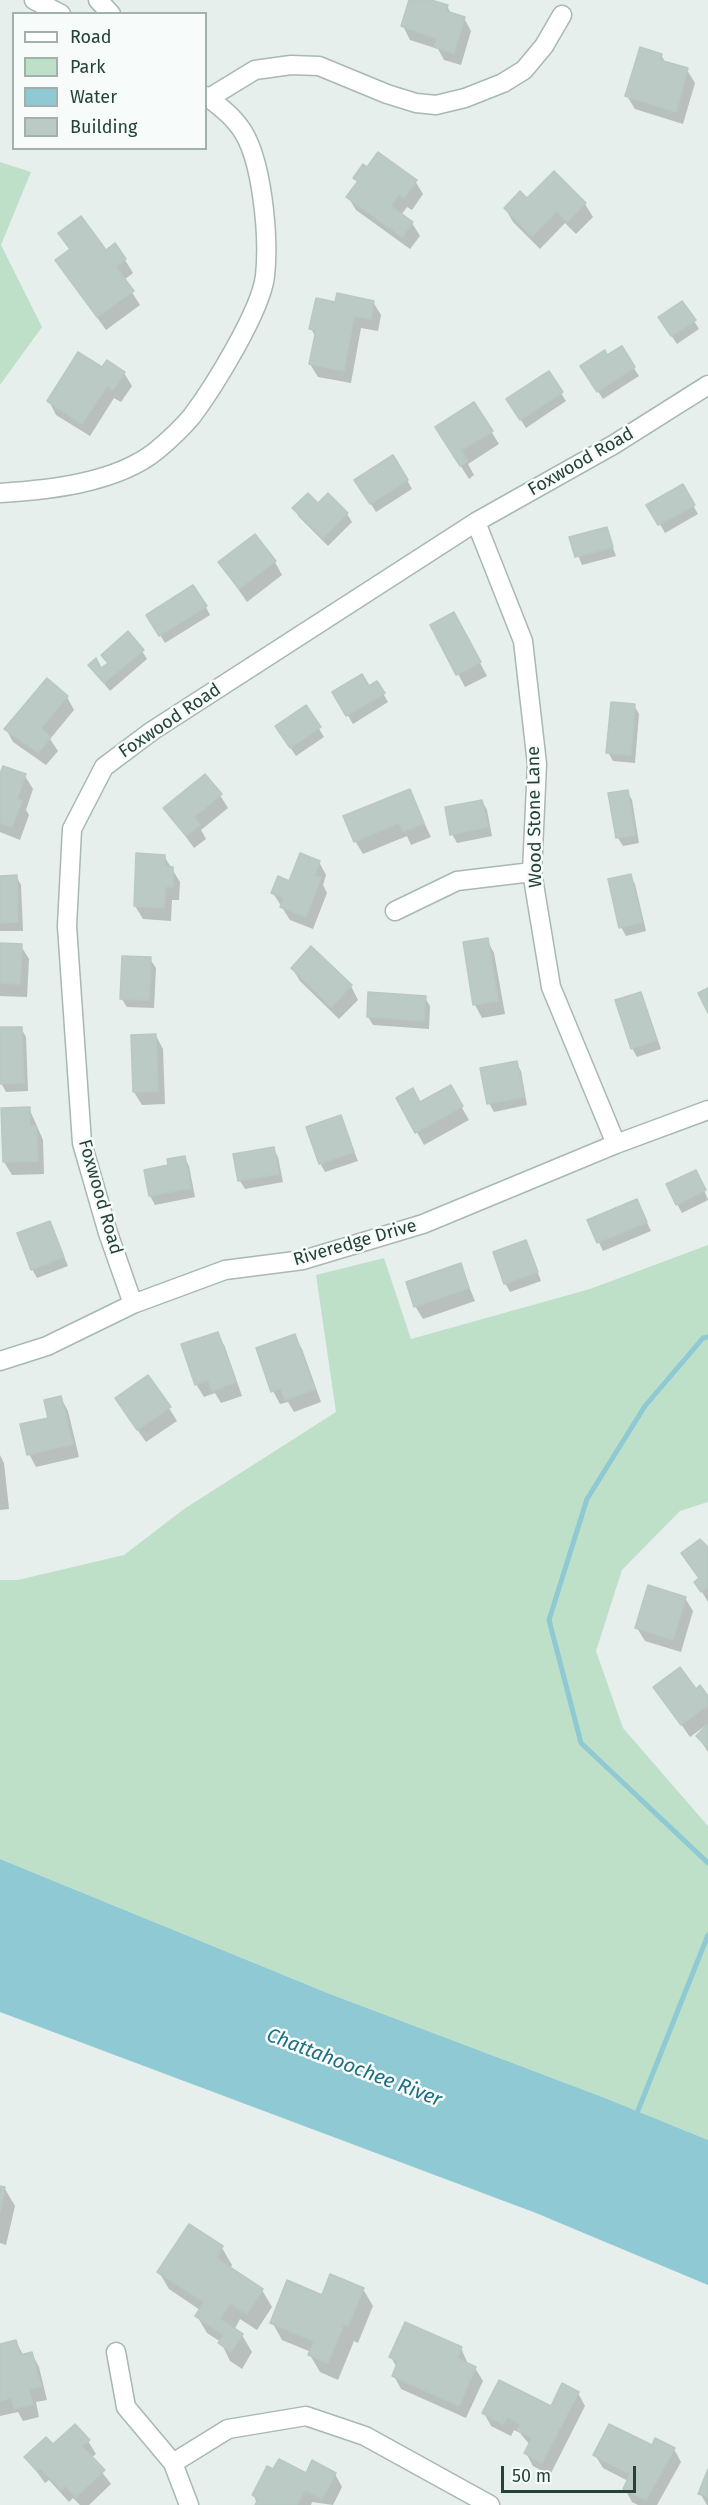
<!DOCTYPE html>
<style>
body{margin:0}
#map{position:relative;width:708px;height:2505px;overflow:hidden;background:#e6efeb;font-family:"Fira Sans",sans-serif}
canvas{display:block}
.legend{position:absolute;left:12px;top:12px;width:195px;height:138px;box-sizing:border-box;background:#f7fbf9;border:2px solid #a3b1ad;margin:0;padding:8px 10px;list-style:none;font-size:18px;color:#24423a}
.legend li{display:flex;align-items:center;gap:12px;height:30px}
.legend b{width:30px;border:2px solid #a3b1ad}
.scale{position:absolute;left:501px;top:2466px;width:135px;height:27px;box-sizing:border-box;border:3px solid #24423a;border-top:0;padding-left:8px;font-size:18px;line-height:21px;white-space:nowrap;color:#24423a;-webkit-text-stroke:4px #f7fbf9;paint-order:stroke}
</style>
<div id="map">
<canvas width="708" height="2505"></canvas>
<ul class="legend">
<li><b style="height:8px;background:#fff"></b>Road</li>
<li><b style="height:16px;background:#bfe0c8"></b>Park</li>
<li><b style="height:16px;background:#8ec9d4"></b>Water</li>
<li><b style="height:16px;background:#bbcac4"></b>Building</li>
</ul>
<div class="scale">50 m</div>
</div>
<script>
const ctx = document.querySelector('canvas').getContext('2d');
ctx.lineJoin = 'round';
function fill(path, color) { ctx.fillStyle = color; ctx.fill(path, 'evenodd'); }
function trace(path, color, width, dash) { ctx.strokeStyle = color; ctx.lineWidth = width; ctx.lineCap = dash ? 'butt' : 'round'; ctx.setLineDash(dash || []); ctx.stroke(path); }
function write(font, color, halo, rows, align = 'center') {
  ctx.font = font + ' "Fira Sans",sans-serif'; ctx.lineWidth = 5; ctx.setLineDash([]); ctx.textBaseline = 'middle'; ctx.strokeStyle = halo; ctx.fillStyle = color; for (const [text, x, y, turn = 0] of rows) {
    ctx.save(); ctx.translate(x, y); ctx.rotate((+turn || 0) * Math.PI / 180); ctx.textAlign = isNaN(turn) ? turn : align; if (halo) ctx.strokeText(text, 0, 0); ctx.fillText(text, 0, 0); ctx.restore();
  }
}
fill(new Path2D(`
 M0,162L31,172L1,245L42,327L0,385Z
 M708,1245V1502L680,1511L622,1570L596,1651L623,1728L708,1826V2140L605,2098L330,1994L0,1859V1580H18L124,1555L184,1509L336,1412L316,1275L384,1258L411,1339L590,1289Z`), '#bfe0c8');
fill(new Path2D(`
 M0,1859L330,1994L605,2098L708,2140V2285L536,2213L0,2012Z`), '#8ec9d4');
fill(new Path2D(`
 M410,0H426L447,6L452,15L464,18L471,31L461,65L444,60L438,49L410,40L403,26Z
 M661,55L666,63L687,70L695,83L683,124L635,109L627,96Z
 M368,169L415,181L423,194L412,210L407,207L401,215L412,223L420,236L410,249L356,210L348,197L358,183L355,178Z
 M585,204L593,217L576,234L565,223L540,249L513,222L505,208Z
 M60,233L125,260L133,273L124,280L140,305L106,330L57,261L71,251Z
 M373,302L381,315L378,331L361,328L351,383L318,377L310,364L316,337L311,329L336,304Z
 M694,321L699,329L677,344L665,326Z
 M621,348L639,376L603,399L587,375Z
 M103,369L124,373L132,386L121,402L114,398L90,436L56,415L49,401Z
 M561,393L566,401L526,428L513,408Z
 M491,431L499,444L468,464L474,475L469,479L444,440Z
 M407,480L412,489L376,512L361,489Z
 M682,486L698,514L665,533L649,505Z
 M318,505L347,514L352,522L328,546L299,517L294,509Z
 M606,529L616,556L582,565L571,538Z
 M275,562L282,575L247,602L220,563Z
 M206,607L210,615L165,643L148,615Z
 M432,625L461,627L487,676L465,687Z
 M142,651L147,659L110,691L89,665L101,670L108,664L103,655Z
 M377,683L388,702L353,724L334,693L369,688Z
 M67,697L74,710L50,739L58,751L46,765L13,742L6,729Z
 M634,705L639,714L635,763L613,761L608,752Z
 M306,707L324,737L296,756L282,735Z
 M25,776L33,789L26,810L29,815L20,840L0,832V778Z
 M409,791L431,837L411,845L407,836L363,854L355,841Z
 M627,791L632,800L639,843L623,846L618,838Z
 M220,795L228,808L201,830L206,839L194,848L165,808Z
 M482,801L487,810L492,836L457,843L452,834Z
 M137,855L164,856L180,882L179,900H172L171,921L143,919L135,906Z
 M319,862L326,875L323,885L327,893L313,929L290,920L273,893Z
 M16,876L21,885L23,931H0V877Z
 M630,876L635,884L646,931L626,936L621,927Z
 M487,940L494,953L505,1014L482,1018L475,1005L464,944Z
 M0,944L21,946L29,959L27,997L0,996Z
 M311,948L351,986L358,1000L339,1019L300,981L292,968Z
 M150,959L156,968L154,1008L127,1007L121,998Z
 M641,993L661,1049L637,1057L632,1048Z
 M425,998L430,1006L429,1029L373,1025L368,1017Z
 M21,1028L26,1037L28,1091L6,1092L1,1083L0,1029Z
 M156,1036L163,1049L165,1104L142,1105L134,1092Z
 M516,1062L521,1071L527,1105L494,1112L489,1103Z
 M450,1087L469,1120L424,1145L398,1098L420,1104Z
 M29,1108L43,1140L44,1174L12,1175L4,1162Z
 M340,1117L358,1161L325,1172L320,1163Z
 M273,1148L278,1157L283,1182L245,1189L240,1181L235,1156Z
 M184,1157L189,1166L195,1197L155,1205L150,1196L145,1172L170,1167Z
 M700,1180L708,1200L682,1213L677,1204Z
 M637,1201L651,1231L603,1251L589,1221Z
 M50,1223L68,1266L37,1278L32,1269Z
 M526,1242L541,1281L510,1292L505,1283Z
 M460,1265L475,1301L423,1319L415,1306Z
 M218,1334L225,1347L242,1396L221,1403L215,1393L204,1397L196,1384Z
 M294,1336L302,1349L321,1402L294,1412L288,1402L280,1404L273,1391Z
 M61,1398L68,1411L79,1457L36,1467L29,1454Z
 M169,1408L177,1421L146,1442L124,1411Z
 M0,1455L4,1463L9,1509L0,1510Z
 M708,1549V1602L696,1582L700,1580L683,1554Z
 M685,1598L693,1611L681,1652L645,1641L637,1628Z
 M655,1687L695,1691L708,1699V1724L690,1737Z
 M708,1726V1752L698,1737Z
 M0,2188L5,2189L15,2206L6,2245L0,2243Z
 M222,2248L232,2265L230,2269L262,2290L272,2307L257,2330L240,2319L234,2330L242,2335L252,2352L242,2369L230,2361L221,2342L207,2333L197,2316L200,2310L169,2289L159,2272Z
 M363,2289L373,2306L358,2343L354,2341L338,2380L320,2372L310,2355L311,2352L282,2340L272,2322L323,2297Z
 M16,2342L24,2356L32,2354L39,2367L47,2400L36,2402L39,2417L23,2421L18,2412L0,2416V2346Z
 M461,2348L468,2364L475,2368L483,2381L466,2418L401,2389L394,2376L397,2368L391,2357Z
 M578,2393L585,2406L550,2475L533,2466L526,2453L530,2445L520,2433L514,2430L511,2436L491,2426L484,2413L551,2408Z
 M88,2441L96,2454L91,2458L111,2484L89,2505H80L73,2498L69,2502L49,2480L45,2483L26,2457L53,2446Z
 M652,2448L674,2449L681,2462L657,2505H638L632,2502L625,2489L628,2481L603,2468L595,2455Z
 M274,2471L307,2475L335,2474L342,2487L333,2505L312,2502L311,2505H257L254,2495Z
 M708,2473V2505H707L700,2493Z`), '#0003');
trace(new Path2D(`
 M708,1337L703,1338L645,1406L587,1499L549,1620L581,1743L708,1863
 M635,2118L708,1935`), '#8ec9d4', 5);
const building = new Path2D(`
 M409,0H431L448,5L446,11L465,17L454,53L434,47L437,39L401,26Z
 M640,47L662,54L660,60L688,68L676,112L625,96Z
 M378,152L417,180L404,198L399,194L391,206L413,222L402,237L346,197L358,181L353,178L363,164L367,167Z
 M554,171L586,203L567,222L557,211L532,236L504,208L520,191L527,198Z
 M81,216L106,250L115,243L126,259L116,267L134,291L97,317L55,260L70,249L58,233Z
 M337,293L374,301L371,319L354,316L344,371L309,364L316,330L309,329L316,298L335,302Z
 M682,301L696,320L671,336L658,317Z
 M622,346L635,367L597,392L580,366L605,350L607,355Z
 M78,352L102,367L107,360L125,372L113,390L107,386L82,424L47,401Z
 M549,371L563,392L520,420L506,399Z
 M474,402L493,431L461,450L468,461L460,466L435,427Z
 M393,455L408,480L370,504L354,480Z
 M683,484L695,505L658,525L646,505Z
 M308,493L318,503L328,493L348,513L323,538L292,508Z
 M607,527L613,547L575,557L569,537Z
 M255,534L276,561L239,589L218,562Z
 M193,585L207,606L159,636L146,615Z
 M454,612L481,662L456,675L430,625Z
 M128,631L144,650L104,683L88,665L96,658L101,668L108,663L101,655Z
 M362,674L369,686L377,681L385,693L346,716L332,692Z
 M47,678L68,696L41,728L51,737L38,753L4,729Z
 M611,702L635,704L631,755L606,753Z
 M306,705L321,727L290,748L275,726Z
 M3,766L26,774L17,799L22,801L12,827L0,823V774Z
 M205,774L222,794L194,817L200,825L186,836L163,808Z
 M410,789L424,823L403,832L399,823L354,842L343,816Z
 M628,790L635,835L616,838L608,793Z
 M482,800L488,827L450,835L445,807Z
 M136,853L165,855V866L173,867V887H165L164,908L134,906Z
 M300,853L320,861L314,876L321,878L306,917L280,907L284,898L271,893L278,876L289,881Z
 M631,874L642,922L619,928L608,879Z
 M17,875L18,922L0,923V876Z
 M488,938L498,1001L473,1005L463,942Z
 M0,943L22,944L20,984L0,983Z
 M311,946L352,985L331,1007L291,968Z
 M122,956L151,957L149,1000L120,999Z
 M708,988V1013L698,993Z
 M368,992L426,996L424,1021L367,1017Z
 M641,992L657,1040L631,1049L615,1000Z
 M0,1027H22L24,1083L0,1084Z
 M156,1034L158,1091L133,1092L131,1035Z
 M517,1061L524,1097L487,1104L480,1068Z
 M451,1085L463,1106L415,1133L396,1098L413,1088L420,1102Z
 M30,1107V1126L36,1125L38,1161L3,1162L1,1108Z
 M341,1115L354,1152L319,1164L306,1127Z
 M274,1147L279,1174L238,1181L233,1154Z
 M185,1156L191,1188L149,1196L144,1170L168,1165L167,1159Z
 M696,1170L706,1190L676,1205L666,1184Z
 M637,1199L647,1222L597,1243L587,1220Z
 M50,1221L64,1257L31,1270L17,1233Z
 M526,1240L538,1272L504,1284L493,1252Z
 M461,1263L469,1288L414,1307L406,1282Z
 M218,1332L236,1382L212,1391L208,1380L195,1385L181,1344Z
 M295,1334L315,1389L285,1400L281,1388L271,1392L256,1348Z
 M148,1375L171,1407L137,1430L115,1398Z
 M61,1396L73,1444L27,1455L20,1424L48,1418L44,1400Z
 M700,1539L708,1547V1587L701,1592L694,1582L699,1578L681,1553Z
 M648,1585L686,1597L673,1640L635,1628Z
 M680,1667L696,1689L700,1685L708,1696V1705L681,1725L653,1687Z
 M708,1724V1748L696,1736Z
 M0,2186L5,2187L0,2212Z
 M189,2224L223,2246L216,2258L263,2289L247,2314L230,2303L220,2319L243,2334L231,2352L218,2343L224,2335L195,2316L204,2302L157,2272Z
 M330,2274L364,2288L348,2326L344,2324L328,2363L308,2355L314,2341L270,2323L287,2280L322,2295Z
 M405,2322L462,2347L457,2358L476,2367L459,2406L392,2376L398,2361L389,2357Z
 M16,2340L20,2355L32,2352L41,2387L29,2389L33,2404L14,2409L12,2398L0,2401V2344Z
 M499,2380L551,2406L562,2383L579,2392L542,2463L524,2453L532,2438L517,2430L520,2424L507,2417L503,2424L482,2413Z
 M75,2424L90,2440L82,2446L105,2470L76,2497L65,2486L61,2490L40,2468L37,2471L24,2457L46,2437L53,2444Z
 M609,2424L652,2445L655,2438L675,2448L646,2500L623,2489L630,2474L593,2455Z
 M279,2459L306,2473L312,2460L336,2473L322,2499L305,2490L297,2505H255L258,2499L252,2495L267,2466L273,2469Z
 M708,2469V2497L698,2494Z`);
fill(building, '#bbcac4');
trace(building, '#b8c9c2', 1.5);
const minor = new Path2D(`
 M34,0L61,14
 M98,0L111,14
 M209,98L255,70L291,65L319,66L387,94L416,103L436,105L465,98L503,83L524,70L544,46L562,15
 M0,493C49,490 116,483 156,451C168,441 182,428 192,416C213,388 261,311 265,276C269,239 263,156 239,126C231,115 217,104 206,96
 M476,522L523,641L537,764L532,872L551,987L616,1144
 M395,911L457,881L532,872
 M133,1304L108,1233L82,1143L67,926L72,829L104,767L152,731L476,522L613,445L708,385
 M0,1361L47,1346L133,1304L225,1270L303,1260L423,1224L616,1144L708,1110
 M116,2352L126,2407L173,2463L189,2505
 M173,2463L228,2429L306,2416L365,2436L490,2505`);
trace(minor, '#a8b8b2', 21);
trace(minor, '#fff', 18);
write('18px', '#24423a', '#f7fbf9', [
 ["Foxwood Road",581,462,-30],
 ["Foxwood Road",170,721,-34],
 ["Wood Stone Lane",535,817,-91],
 ["Foxwood Road",100,1197,74],
 ["Riveredge Drive",355,1243,-16]
]);
write('italic 20px', '#1c6f80', '#f7fbf9', [
 ["Chattahoochee River",354,2068,21]
]);
</script>
